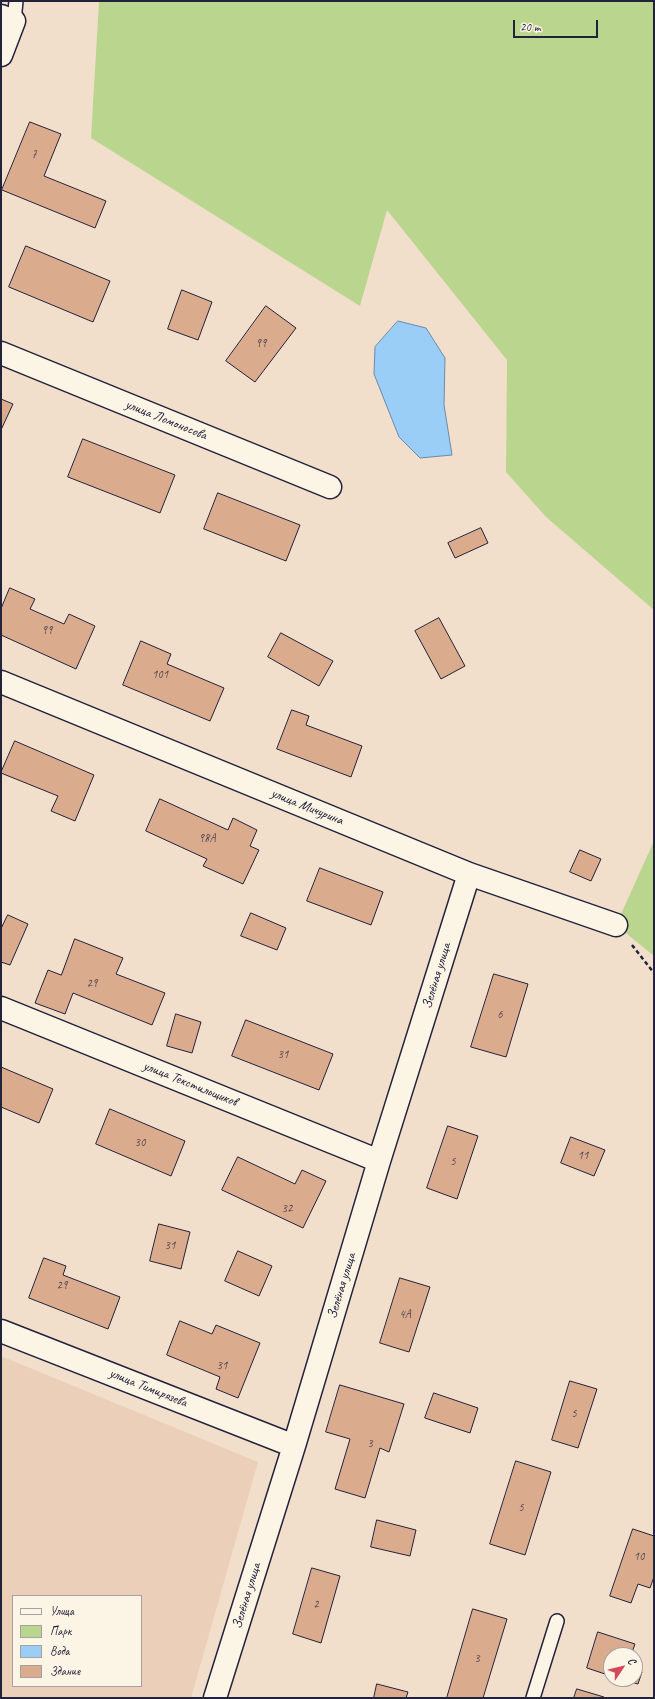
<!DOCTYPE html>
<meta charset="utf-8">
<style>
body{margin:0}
#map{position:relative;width:655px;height:1699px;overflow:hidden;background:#f2dfcb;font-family:Caveat,sans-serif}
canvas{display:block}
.frame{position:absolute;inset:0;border:2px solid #22223b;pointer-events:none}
.legend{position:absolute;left:12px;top:1595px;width:130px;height:92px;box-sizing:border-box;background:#fcf5e5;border:1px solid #a5a1a1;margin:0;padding:5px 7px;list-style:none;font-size:12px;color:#22223b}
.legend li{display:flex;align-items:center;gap:8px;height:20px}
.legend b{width:20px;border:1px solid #a5a1a1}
.north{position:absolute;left:603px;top:1647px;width:40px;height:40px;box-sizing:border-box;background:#fcf5e5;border:1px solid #a5a1a1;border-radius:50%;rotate:55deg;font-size:11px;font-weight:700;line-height:16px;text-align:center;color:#22223b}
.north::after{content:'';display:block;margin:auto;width:14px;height:18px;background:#d1495b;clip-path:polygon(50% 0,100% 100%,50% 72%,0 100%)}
.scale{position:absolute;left:513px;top:20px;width:85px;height:18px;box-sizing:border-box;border:2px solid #22223b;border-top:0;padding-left:5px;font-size:12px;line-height:14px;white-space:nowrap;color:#22223b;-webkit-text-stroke:3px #fcf5e5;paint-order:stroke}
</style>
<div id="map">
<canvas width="655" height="1699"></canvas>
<div class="frame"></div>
<ul class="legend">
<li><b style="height:5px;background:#fcf5e5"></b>Улица</li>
<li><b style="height:11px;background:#bad68e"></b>Парк</li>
<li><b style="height:11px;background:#9acef7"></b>Вода</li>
<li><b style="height:11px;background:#dbab8e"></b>Здание</li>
</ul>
<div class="north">С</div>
<div class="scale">20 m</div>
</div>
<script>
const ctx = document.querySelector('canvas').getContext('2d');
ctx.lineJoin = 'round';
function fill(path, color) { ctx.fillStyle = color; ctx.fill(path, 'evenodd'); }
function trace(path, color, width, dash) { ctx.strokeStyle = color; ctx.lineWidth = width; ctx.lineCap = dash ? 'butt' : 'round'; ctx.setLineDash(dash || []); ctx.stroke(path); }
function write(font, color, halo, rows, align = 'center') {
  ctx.font = font + ' Caveat,sans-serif'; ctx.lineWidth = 4; ctx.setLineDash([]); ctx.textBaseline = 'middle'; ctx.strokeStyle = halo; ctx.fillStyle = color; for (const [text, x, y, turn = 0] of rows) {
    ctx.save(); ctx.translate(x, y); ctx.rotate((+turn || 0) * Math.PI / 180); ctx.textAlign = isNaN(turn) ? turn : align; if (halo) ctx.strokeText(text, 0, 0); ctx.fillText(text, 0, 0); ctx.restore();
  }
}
fill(new Path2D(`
 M1,1356L258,1462L191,1698H1ZM13,1596H141V1686H13Z`), '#ebcfb9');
fill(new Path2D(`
 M99,1H654V610L546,517L506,472L507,360L387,210L360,306L91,138Z
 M654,841V956L616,925Z`), '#bad68e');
const water = new Path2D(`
 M398,321L426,328L445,358L444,405L452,455L420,458L399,437L374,374L375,347Z`);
fill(water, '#9acef7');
trace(water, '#6a89ac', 1);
const building = new Path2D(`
 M30,122L61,134L44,176L106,201L95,228L2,190Z
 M26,246L110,281L93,322L9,287Z
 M182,290L212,302L198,340L168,329Z
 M266,306L296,328L255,382L226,361Z
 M1,399L13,404L1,430Z
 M83,439L175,475L160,513L68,477Z
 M218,493L300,525L286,561L204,529Z
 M481,528L488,543L455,558L448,543Z
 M10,588L35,599L30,609L64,624L69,614L95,626L76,669L1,635V609Z
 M439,618L465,666L441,679L415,631Z
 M281,633L333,661L319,686L268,657Z
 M141,641L171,654L167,664L224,688L210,721L123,685Z
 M292,710L309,716L306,725L362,746L351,777L277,749Z
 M15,741L94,775L75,821L51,811L58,796L1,773Z
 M160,799L228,830L233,818L257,830L250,846L259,850L243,884L203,866L207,859L146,831Z
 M580,850L601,859L591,881L570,872Z
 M320,868L383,892L371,925L307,901Z
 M251,913L286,928L277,950L241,936Z
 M8,915L28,924L10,965L1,962V929Z
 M75,939L123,958L116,974L165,993L152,1025L73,993L65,1014L35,1003L48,970L61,975Z
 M494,974L528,984L506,1057L471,1047Z
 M176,1014L201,1022L192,1053L167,1046Z
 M246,1020L333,1054L319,1090L232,1056Z
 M1,1067L53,1089L39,1123L1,1107Z
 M110,1109L185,1141L171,1176L96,1144Z
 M448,1126L478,1136L457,1199L427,1188Z
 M571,1137L605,1150L594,1176L561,1163Z
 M238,1157L295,1184L302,1170L326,1181L303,1228L222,1190Z
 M159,1224L190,1232L181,1269L150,1261Z
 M238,1251L272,1266L259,1296L225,1281Z
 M44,1258L66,1266L63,1275L120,1297L108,1329L29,1298Z
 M400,1278L430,1287L409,1352L380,1343Z
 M180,1321L212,1334L216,1325L260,1343L238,1398L216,1389L220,1377L167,1355Z
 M570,1381L597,1389L578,1448L552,1440Z
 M340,1385L404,1404L389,1452L380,1448L365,1498L335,1489L350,1439L326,1432Z
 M434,1393L478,1408L470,1433L425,1418Z
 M516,1461L551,1472L525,1555L490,1544Z
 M377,1520L416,1530L410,1556L371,1547Z
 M633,1529L654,1536V1577L650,1588L638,1584L631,1603L610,1596Z
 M312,1568L340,1576L321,1643L293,1634Z
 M473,1609L507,1619L483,1698H447Z
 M598,1632L635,1644L631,1655H611V1676L587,1668Z
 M635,1669L642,1672L638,1684L621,1679H635Z
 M377,1684L408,1692L406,1698H374Z
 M577,1689L604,1697V1698H574Z`);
fill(building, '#dbab8e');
trace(building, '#22223b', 1);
const service = new Path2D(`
 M14,21L16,1
 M533,1698L557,1621`);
const minor = new Path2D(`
 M1,16L14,21L1,55
 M1,353L330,487
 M1,682L469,874L616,925
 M1,1008L379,1161
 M1,1331L294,1446
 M215,1698L294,1446L379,1161L469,874`);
trace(service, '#22223b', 16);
trace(minor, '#22223b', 25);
trace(new Path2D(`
 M632,945L654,973`), '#22223b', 2.5, [4, 3]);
trace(service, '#fcf5e5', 13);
trace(minor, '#fcf5e5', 22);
write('12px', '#504450', null, [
 ["7",34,155],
 ["99",261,344],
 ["99",47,631],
 ["101",160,675],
 ["98А",207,839],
 ["29",92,984],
 ["6",500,1015],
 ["31",283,1055],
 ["30",140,1143],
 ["11",583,1156],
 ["5",453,1162],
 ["32",287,1209],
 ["31",170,1246],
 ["29",62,1286],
 ["4А",405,1315],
 ["31",222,1366],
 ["5",574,1414],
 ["3",370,1444],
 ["5",521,1508],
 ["10",639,1557],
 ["2",316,1605],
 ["3",477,1659]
]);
write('14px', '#22223b', '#fcf5e5', [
 ["улица Ломоносова",166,420,22],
 ["улица Мичурина",307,807,22],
 ["Зелёная улица",437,976,-73],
 ["улица Текстильщиков",190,1084,22],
 ["Зелёная улица",342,1286,-73],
 ["улица Тимирязева",148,1388,22],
 ["Зелёная улица",247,1596,-73]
]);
</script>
